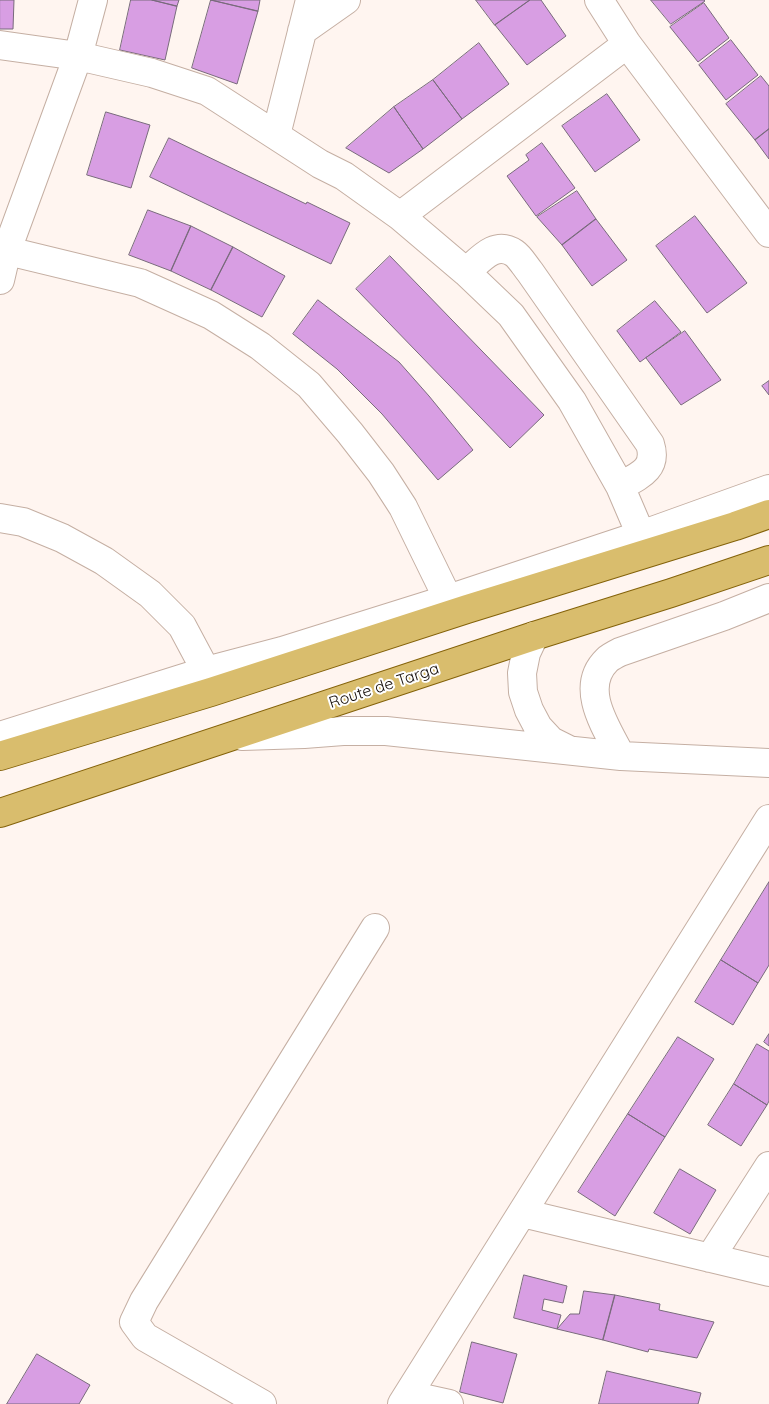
<!DOCTYPE html>
<style>
body{margin:0}
canvas{display:block;background:#fff5f0}
</style>
<canvas width="769" height="1404"></canvas>
<script>
const ctx = document.querySelector('canvas').getContext('2d');
ctx.lineJoin = 'round';
function fill(path, color) { ctx.fillStyle = color; ctx.fill(path, 'evenodd'); }
function trace(path, color, width, dash) { ctx.strokeStyle = color; ctx.lineWidth = width; ctx.lineCap = dash ? 'butt' : 'round'; ctx.setLineDash(dash || []); ctx.stroke(path); }
function write(font, color, halo, rows, align = 'center') {
  ctx.font = font + ' Quicksand,sans-serif'; ctx.lineWidth = 4; ctx.setLineDash([]); ctx.textBaseline = 'middle'; ctx.strokeStyle = halo; ctx.fillStyle = color; for (const [text, x, y, turn = 0] of rows) {
    ctx.save(); ctx.translate(x, y); ctx.rotate((+turn || 0) * Math.PI / 180); ctx.textAlign = isNaN(turn) ? turn : align; if (halo) ctx.strokeText(text, 0, 0); ctx.fillText(text, 0, 0); ctx.restore();
  }
}
const building = new Path2D(`
 M0,0H14L13,29H0Z
 M131,0H152L177,6L165,60L120,50Z
 M152,0H179L177,6Z
 M211,0L258,11L237,84L192,68Z
 M211,0H260L258,11Z
 M476,0H530L495,25Z
 M530,0H541L566,36L527,65L495,25Z
 M651,0H704L705,1L671,24Z
 M704,3L729,38L698,62L670,27Z
 M731,40L758,75L726,100L699,65Z
 M479,43L509,84L462,119L433,80Z
 M761,76L769,86V129L755,140L726,104Z
 M433,80L462,119L423,149L394,107Z
 M607,94L640,140L595,172L562,126Z
 M394,107L423,149L389,173L346,148Z
 M106,112L150,125L131,188L87,175Z
 M769,129V159L755,140Z
 M169,138L306,204L307,202L350,223L331,264L150,177Z
 M542,143L575,188L536,216L507,176L529,160L526,155Z
 M577,191L596,219L562,245L537,217Z
 M148,210L191,226L171,271L129,255Z
 M695,216L747,283L707,313L656,246Z
 M596,219L627,260L592,286L562,245Z
 M191,226L233,247L211,290L171,271Z
 M233,247L285,276L262,317L211,290Z
 M390,256L544,415L510,448L356,289Z
 M318,300L399,362L429,396L473,450L438,480L382,414L337,369L293,334Z
 M655,301L681,332L640,362L617,331Z
 M685,331L721,380L681,405L646,358Z
 M769,381V395L762,386Z
 M769,882V965L758,983L721,960Z
 M721,960L758,983L733,1025L695,1002Z
 M769,1034V1046L764,1042Z
 M678,1037L714,1059L665,1137L628,1114Z
 M757,1044L769,1051V1101L767,1105L734,1084Z
 M734,1084L767,1105L741,1146L708,1125Z
 M628,1114L665,1137L615,1216L578,1192Z
 M680,1169L716,1190L690,1234L654,1213Z
 M524,1275L567,1286L563,1303L544,1299L542,1310L561,1315L557,1329L514,1318Z
 M584,1291L615,1295L603,1340L557,1329L570,1314H579Z
 M615,1295L660,1304L659,1310L714,1322L697,1358L649,1349L648,1352L603,1340Z
 M472,1342L517,1354L503,1403L460,1392Z
 M37,1354L90,1385L79,1404H7Z
 M607,1371L701,1393L698,1404H599Z`);
fill(building, '#d89ee3');
trace(building, '#796b7c', 1);
const minor = new Path2D(`
 M599,0L627,44L769,233
 M302,31L346,0
 M0,45L78,56L152,73L207,91L320,164L344,176L400,216L466,272L511,315L572,401L620,486L641,535
 M276,135L310,0
 M400,216L627,44
 M0,249L140,283L211,315L260,346L309,385L350,433L381,473L403,507L448,599
 M466,272C480,260 495,240 514,253C520,257 525,266 530,272L650,444C658,469 639,476 620,486
 M0,280L7,250L78,56L93,0
 M0,518L23,522L62,538L104,561L150,594L182,626L206,671
 M534,636L526,653L522,673L523,692L529,710L538,727L551,741L569,750
 M0,736L206,671L282,651L448,599L641,535L769,489
 M242,736L304,734L343,731H386L621,756L769,763
 M621,756C607,729 578,688 607,660C610,657 616,654 620,652L724,616L769,598
 M522,1213L769,1272
 M710,1258L769,1166
 M408,1395L449,1404
 M262,1404L145,1337L134,1322L144,1301L375,928
 M402,1404L769,819`);
const major = new Path2D(`
 M0,756L211,692L467,609L735,526L769,514
 M0,813L534,636L671,593L769,560`);
trace(minor, '#c5afa3', 30);
trace(major, '#84620a', 30);
trace(minor, '#fff', 28);
trace(major, '#d9bd6d', 28);
write('16px', '#140c08', '#fff', [
 ["Route de Targa",384,686,-18]
]);
</script>
